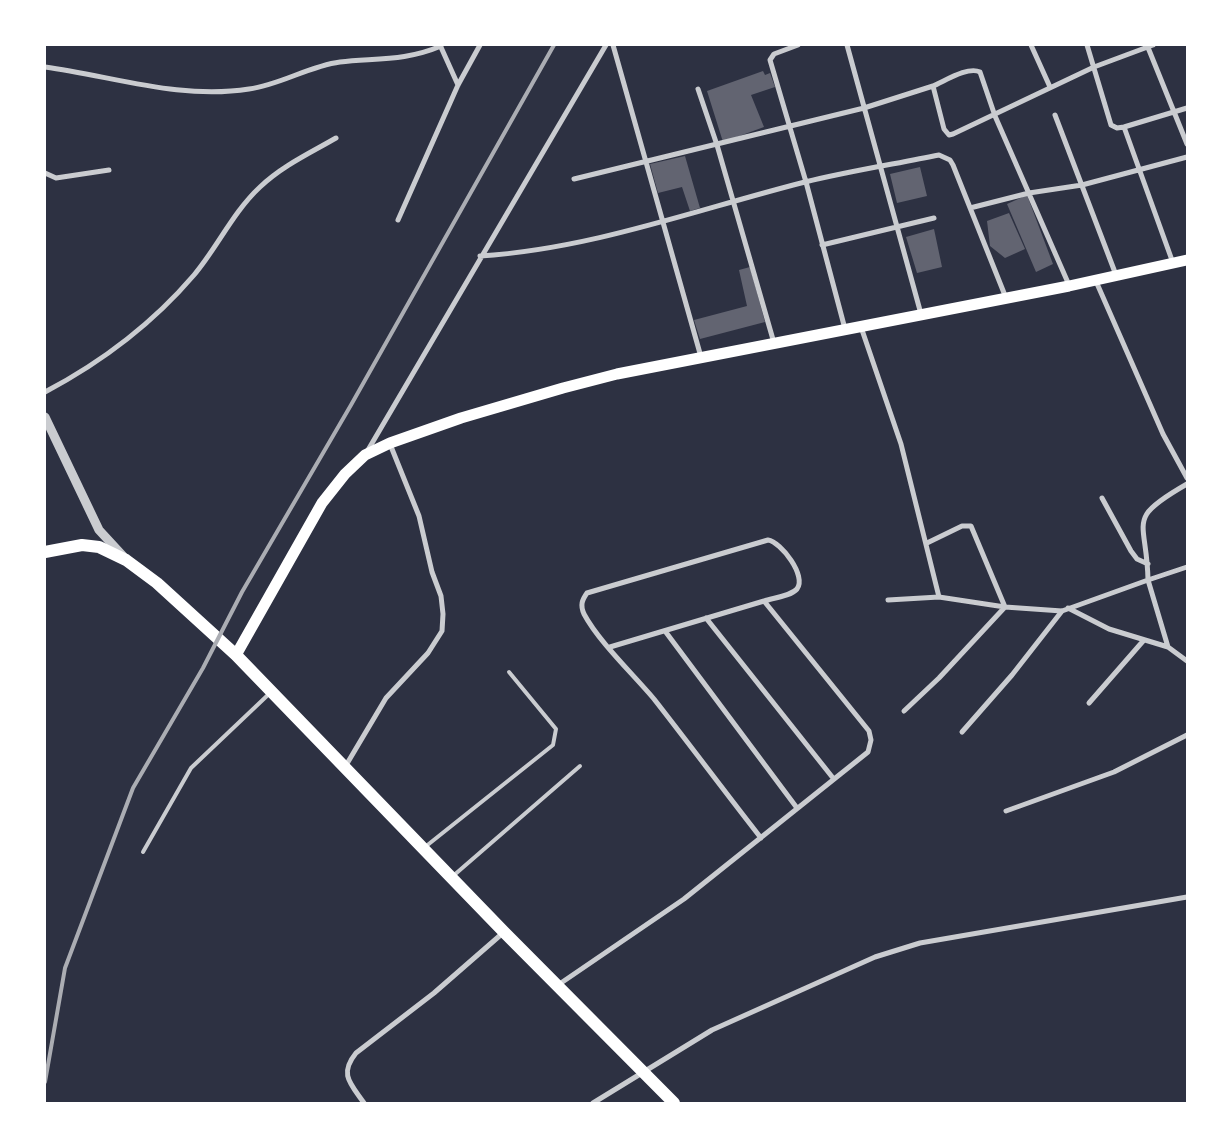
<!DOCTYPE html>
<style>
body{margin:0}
#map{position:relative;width:1232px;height:1148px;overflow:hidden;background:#2d3142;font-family:"Roboto Condensed",sans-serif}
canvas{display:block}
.frame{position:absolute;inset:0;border:46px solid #fff;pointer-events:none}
</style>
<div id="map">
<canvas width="1232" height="1148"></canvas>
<div class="frame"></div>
</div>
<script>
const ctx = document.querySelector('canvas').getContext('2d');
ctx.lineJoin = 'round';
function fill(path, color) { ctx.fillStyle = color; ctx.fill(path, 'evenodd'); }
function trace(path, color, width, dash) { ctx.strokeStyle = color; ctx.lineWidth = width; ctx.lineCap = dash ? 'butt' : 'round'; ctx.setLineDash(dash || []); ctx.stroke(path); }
fill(new Path2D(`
 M763,71L765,75L770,73L775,87L751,95L764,127L723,142L707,91Z
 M685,156L700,208L690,211L682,187L658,193L650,164Z
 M920,167L927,196L897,203L890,174Z
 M1027,195L1053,264L1036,272L1007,204Z
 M1009,213L1025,249L1005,258L990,246L987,221Z
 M934,229L942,267L917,273L906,237Z
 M750,267L765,322L700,339L694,320L747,306L739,270Z`), '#626471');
trace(new Path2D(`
 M425,847L553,745L556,729L509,672
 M143,852L191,768L270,693
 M453,876L580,766`), '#caccd0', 4);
trace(new Path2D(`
 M440,45L458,85
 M613,45L701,357
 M798,45L774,54L770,60L806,182L845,329
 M847,45L921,314
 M1031,45L1050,87
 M1087,45L1111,125L1117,128L1124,127L1187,108
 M1147,45L1187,144
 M45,67C112,76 180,100 249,89C280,85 309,66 340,62C376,58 406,61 441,46
 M933,86C945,81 968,66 980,72L995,116L1069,285
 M698,89L717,145L774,343
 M1055,115L1116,275
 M1124,127L1173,263
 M45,173L56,178L109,170
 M574,179L864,108L933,86L944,129L949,135L953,134L1094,67L1153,45
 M970,208L1029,193L1082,185L1187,157
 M398,220L458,85L480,45
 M822,245L934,218
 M480,256C592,249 698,209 805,182C850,171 895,164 939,155L950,160L953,165L1006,298
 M1095,279L1163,434L1187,478
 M861,327L901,444L939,597
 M45,392C100,363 153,323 194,275C217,248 233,212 260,187C282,166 310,153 336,138
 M368,450L606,45
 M1187,484C1124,520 1147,519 1148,580L1187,567
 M1102,498L1131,551L1137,559L1148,564
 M888,600L939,597L1005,607L1062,611L1148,580L1168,647L1187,661
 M1068,608L1109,629L1168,647
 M706,618L833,778
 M665,631L797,808
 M1089,703L1144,640
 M904,711L939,678L1005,607L971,526H962L927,543
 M962,732L1012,675L1062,611
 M345,767L386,698L428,653L442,631L443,614L441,596L432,572L419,516L390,444
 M1006,811L1114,772L1187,735
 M761,838C725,792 690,745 654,699C633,674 599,642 584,614C580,605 582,600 587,593L768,540C781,542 807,576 797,589C791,596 773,598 764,601
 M558,985L684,899L868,752L871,740L869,731L764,601L610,647
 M364,1103C350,1083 339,1074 356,1053L434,993L504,932
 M593,1103L712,1030L875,957L920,943L1187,897`), '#caccd0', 5);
trace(new Path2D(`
 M45,417L99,530L123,556`), '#caccd0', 9);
trace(new Path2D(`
 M236,655L322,503L345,474L365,455L390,443L461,418L563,388L617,374L1069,286L1187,260`), '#fff', 11);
trace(new Path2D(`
 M45,552L82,545L99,547L126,560L157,583L236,655L504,932L674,1103`), '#fff', 12);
trace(new Path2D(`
 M45,1082L65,968L133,788L203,668L242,592L351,405L554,45`), '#abadb3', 4);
</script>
